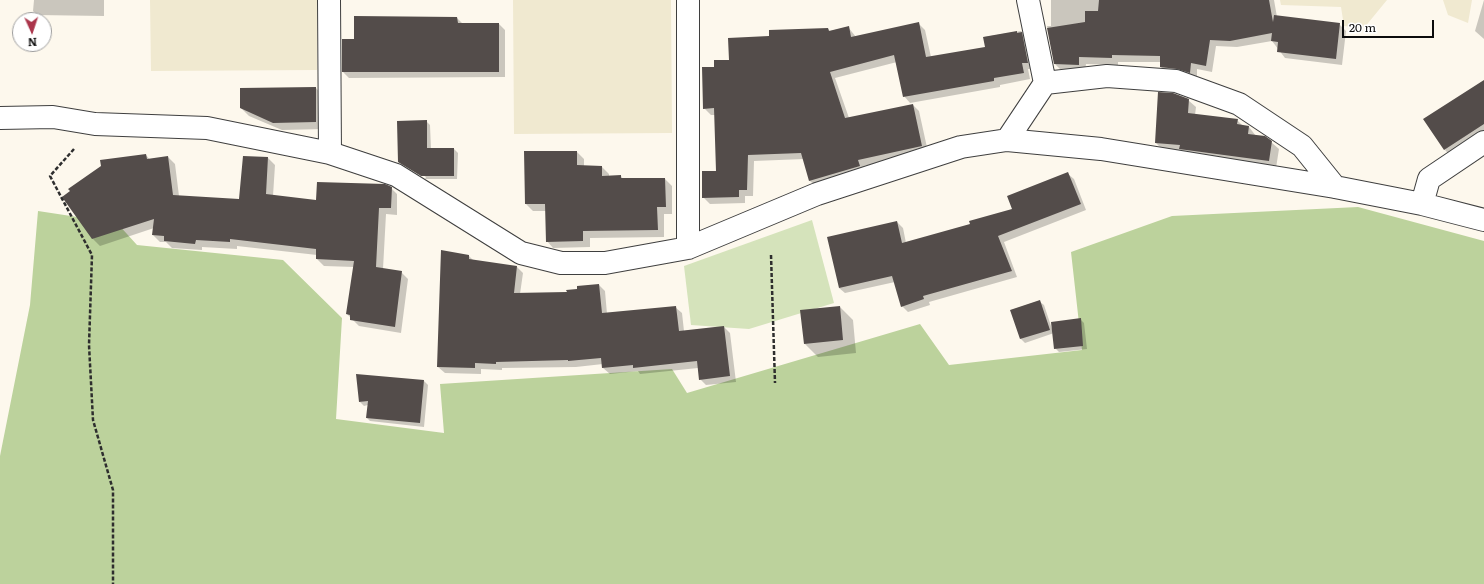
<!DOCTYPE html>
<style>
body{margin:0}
#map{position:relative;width:1484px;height:584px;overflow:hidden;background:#fdf8ed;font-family:Literata,serif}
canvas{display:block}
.north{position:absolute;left:12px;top:12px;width:40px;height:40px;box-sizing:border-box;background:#fff;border:1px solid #9e9e9e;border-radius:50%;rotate:177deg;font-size:11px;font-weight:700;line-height:16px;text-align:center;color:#0c0c0c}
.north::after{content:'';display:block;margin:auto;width:14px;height:18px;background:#ab354b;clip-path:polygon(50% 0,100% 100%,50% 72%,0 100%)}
.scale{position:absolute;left:1342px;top:20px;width:92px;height:18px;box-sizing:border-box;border:2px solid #0c0c0c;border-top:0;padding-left:5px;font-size:12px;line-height:14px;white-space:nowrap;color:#0c0c0c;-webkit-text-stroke:3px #fff;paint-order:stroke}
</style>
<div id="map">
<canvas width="1484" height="584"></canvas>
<div class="north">N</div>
<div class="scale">20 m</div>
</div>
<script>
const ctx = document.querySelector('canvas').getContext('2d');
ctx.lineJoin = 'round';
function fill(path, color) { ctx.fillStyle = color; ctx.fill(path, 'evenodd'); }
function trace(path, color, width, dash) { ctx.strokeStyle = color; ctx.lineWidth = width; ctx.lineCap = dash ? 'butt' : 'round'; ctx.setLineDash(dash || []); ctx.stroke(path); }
fill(new Path2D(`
 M150,0H317V70L151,71Z
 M513,0H671L672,133L514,134Z
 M1280,0H1387L1364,28L1344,26L1341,7L1281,5Z
 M1443,0H1472L1468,23L1448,15Z`), '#f0e9d0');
fill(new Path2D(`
 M812,220L834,303L749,329L691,325L684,266Z`), '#d5e3bb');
fill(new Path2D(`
 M1358,207L1484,241V584H0V456L30,305L38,211L117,223L137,245L283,260L342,318L336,419L444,433L440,384L672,369L687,393L920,324L949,365L1082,350L1071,252L1172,216Z`), '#bcd29c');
fill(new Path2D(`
 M34,0H104V16L37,15L33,11Z
 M1051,0H1274L1277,17L1339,24L1346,31L1342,65L1285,58L1272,41L1237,47L1216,46L1212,72L1197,69V79L1167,74L1161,67V62H1118V65L1086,64L1085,71H1062L1055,64L1047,26H1051Z
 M1484,0V39L1475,31Z
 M457,18L463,24H499L505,30V77L349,78L343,72L355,40Z
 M918,23L925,30L931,57L986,48L984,37L1021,31L1028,37L1034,69H1028L1030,79L1000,85V87L910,103L904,96L897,62L835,78L849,118L913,105L919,111L928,152L864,166L866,172L817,187L810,181L804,159L754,161L753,196H745V203L710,204L703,197L717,172L715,115H711L704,108L715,68L730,61L770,37L828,29L830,31L848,27L856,37Z
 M1484,81V137L1452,157L1445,150Z
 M316,88L323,96L324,129L282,130L249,116L241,108Z
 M1159,93L1188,100L1196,107L1195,115L1237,120L1243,126L1249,127L1256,136L1271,142L1279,149L1276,168L1163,150L1156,143Z
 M426,121L430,125L431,149H454L458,153L457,179H425L426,177L399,162Z
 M526,152H577L584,159V166L602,167L609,174V177L621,176L623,179H665L672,186V214H664V237L590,238V247L553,248L547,241L546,211H533L526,204Z
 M146,155L150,160L168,157L175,164L179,196L240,200L244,157L268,158L275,165L273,196L317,201L390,187L397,194V215L386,214L383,269L401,272L408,279L401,333L359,326L347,314L354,267L324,266L317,259V255L237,246V249L202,247V250L172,248L166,242H160L153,235L154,228L100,246L93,239Z
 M1068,174L1074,179L1086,210L1004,242L1017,277L929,302L930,305L908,312L902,306L895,282L845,293L839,288L897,222L903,228L906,243L972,225L1013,210Z
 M469,256L474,261L517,267L523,273L520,294L568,293L599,285L605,291L607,314L675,307L682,313L684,331L724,327L730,333L736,382L706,385L700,379L698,368L640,374L638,371L610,374L603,368V364L576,367L502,368V370L481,369V374L445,373L438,367Z
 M1040,302L1044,305L1052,329L1080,319L1084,323L1087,349L1059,352L1055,348L1054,333L1025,343L1021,339L1012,311Z
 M840,307L853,320L856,353L818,357L805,344L802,311Z
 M424,381L428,385L424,427L370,421L367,418L368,405L364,406L360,402Z`), '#0003');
fill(new Path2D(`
 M1099,0H1269L1273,22L1274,15L1340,23L1336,59L1277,52L1278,42L1271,41L1272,33L1230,41L1210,40L1206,66L1191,63L1190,73L1177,69L1160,67V56L1112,55V58L1079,57V65L1054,64L1047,28L1085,22V11H1098Z
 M354,16L457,17L458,23H499V72H342V39H354Z
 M919,22L926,57L985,47L983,37L1017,31V33L1022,32L1028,63H1022L1024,73L994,78V81L903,97L894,55L830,72L845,118L913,104L922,146L858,160L860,166L809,181L801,153L748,155L747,190H739V197L702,198V171H716L714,108L703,109L702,67H714V60H729L728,38L769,36V30L828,28L829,31L849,26L851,37Z
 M1484,80V124L1444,150L1423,119Z
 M316,87V122L273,123L240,108V88Z
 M1158,92L1173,93L1189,99L1188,113L1238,119L1237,124L1249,126L1248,134L1265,136L1272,141L1269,161L1179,149L1180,145L1155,143Z
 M427,120V148H454V176H421L398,162L397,121Z
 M524,151H577V165L602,166V176L621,175V178H665L666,207H657L658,230L583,231V241L546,242L545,204H525Z
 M146,154L147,159L168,156L173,195L239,199L243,156L268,157L266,194L316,200L317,182L385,184L392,187L391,208H379L376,267L402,271L395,327L350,320V315L346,314L354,261L316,259V249L230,239V242L196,240L195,244L164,241V236L152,235L154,219L92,239L62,197L70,191L68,189L101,166L100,160Z
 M1068,172L1081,204L998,236L1012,271L923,296L924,299L901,307L892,276L839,288L827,237L897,221L902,243L970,224L969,221L1012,209L1007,196Z
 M441,250L469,255V259L517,266L514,293L567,292L566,290L577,289V286L599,284L602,313L676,306L679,331L724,326L730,376L699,380L697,361L633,368V365L602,368L601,358L568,361V360L496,362V364L475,363V368L437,367Z
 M1040,300L1050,330L1020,339L1010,310Z
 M840,306L843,340L804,344L800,310Z
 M1081,318L1083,346L1054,349L1051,322Z
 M356,374L424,380L420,423L366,418L368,401L359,402Z`), '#534c4a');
const minor = new Path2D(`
 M329,0L330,153
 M1028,0L1045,83
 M0,118L53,117L95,124L207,128L330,153L396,175L521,253L561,263H605L688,248L817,194L961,147L1007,140L1101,149L1335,187L1422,204L1484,220
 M1007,140L1045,83L1107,76L1176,81L1239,104L1302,146L1335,187
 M1422,204L1429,179L1484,142
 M688,248V0`);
trace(minor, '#3f3f3f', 24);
trace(new Path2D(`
 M74,149L50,176L92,255L89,345L93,420L113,490V584
 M771,255L775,383`), '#2e2e2e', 2.5, [4, 2]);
trace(minor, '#fff', 22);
</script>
